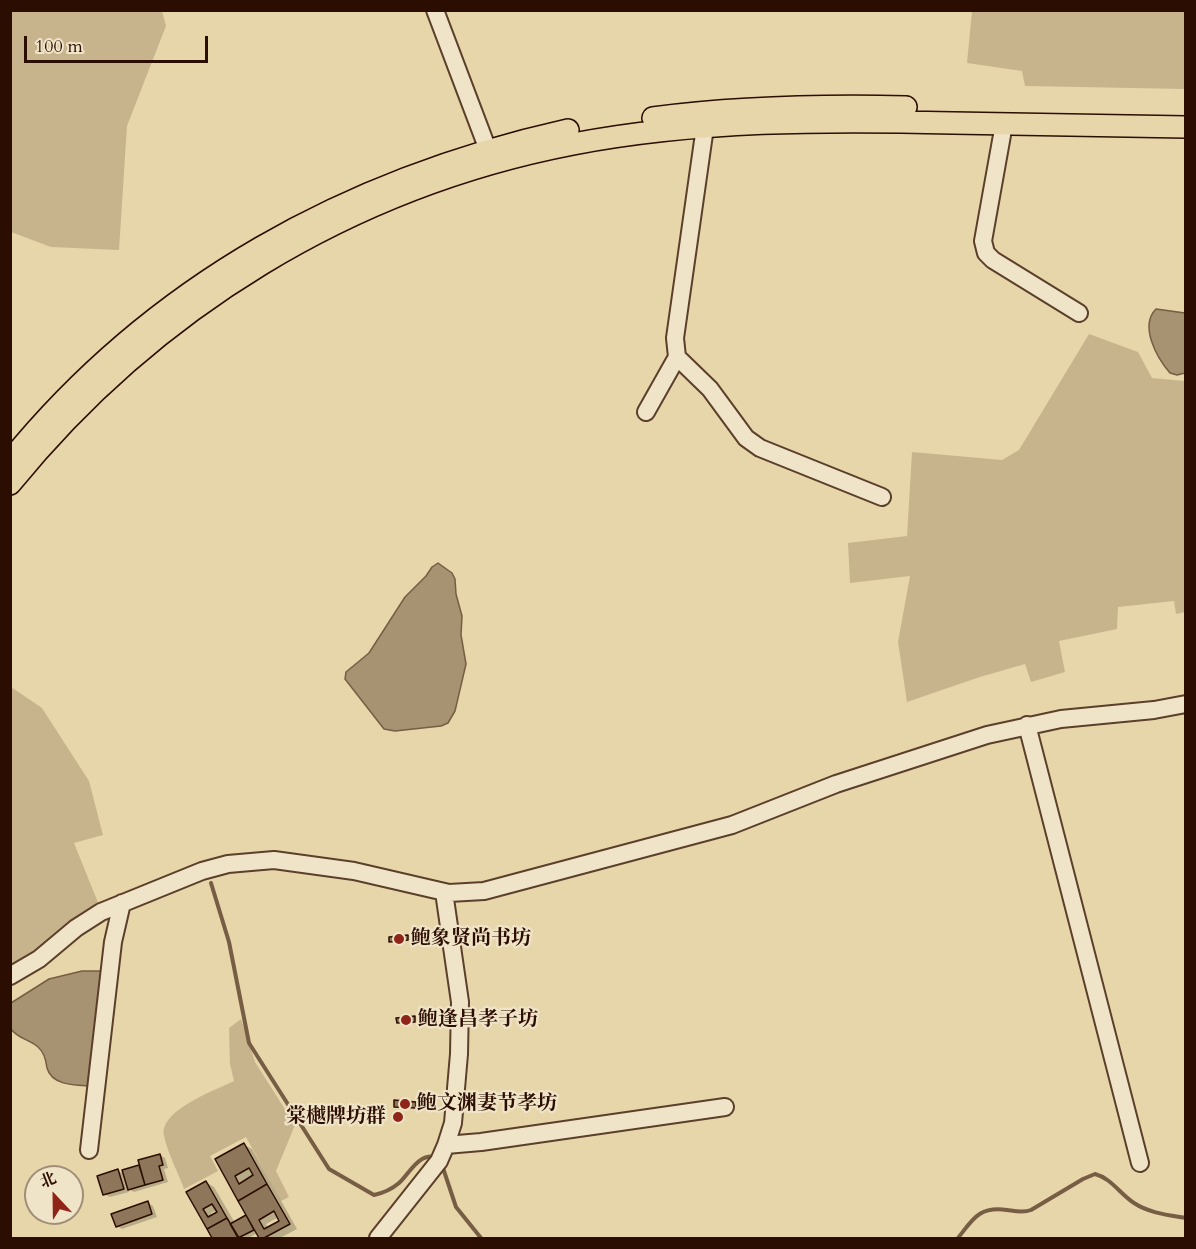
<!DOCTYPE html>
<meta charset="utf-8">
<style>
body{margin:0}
#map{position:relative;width:1196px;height:1249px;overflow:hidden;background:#e7d6aa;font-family:Cardo,"Noto Serif SC",serif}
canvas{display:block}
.frame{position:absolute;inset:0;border:12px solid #2c0d01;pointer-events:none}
.north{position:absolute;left:24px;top:1165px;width:60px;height:60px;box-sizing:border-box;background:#efe4c8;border:2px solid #a18e78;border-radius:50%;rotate:338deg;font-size:16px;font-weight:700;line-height:24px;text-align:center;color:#2c0d01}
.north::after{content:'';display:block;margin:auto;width:21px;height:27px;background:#8f2418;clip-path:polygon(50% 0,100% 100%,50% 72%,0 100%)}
.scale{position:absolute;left:24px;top:36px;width:184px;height:27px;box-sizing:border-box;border:3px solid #2c0d01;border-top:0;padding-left:8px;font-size:18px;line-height:21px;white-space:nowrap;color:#2c0d01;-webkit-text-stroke:4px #efe4c8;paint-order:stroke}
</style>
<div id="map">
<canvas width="1196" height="1249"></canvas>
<div class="frame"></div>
<div class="north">北</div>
<div class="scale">100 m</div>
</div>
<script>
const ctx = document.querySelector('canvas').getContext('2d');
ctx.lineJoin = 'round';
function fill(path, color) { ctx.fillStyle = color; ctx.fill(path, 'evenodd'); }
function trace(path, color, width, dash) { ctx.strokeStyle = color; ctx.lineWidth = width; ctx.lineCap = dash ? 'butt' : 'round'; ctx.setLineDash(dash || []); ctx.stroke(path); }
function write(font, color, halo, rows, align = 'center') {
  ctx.font = font + ' Cardo,"Noto Serif SC",serif'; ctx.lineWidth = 4.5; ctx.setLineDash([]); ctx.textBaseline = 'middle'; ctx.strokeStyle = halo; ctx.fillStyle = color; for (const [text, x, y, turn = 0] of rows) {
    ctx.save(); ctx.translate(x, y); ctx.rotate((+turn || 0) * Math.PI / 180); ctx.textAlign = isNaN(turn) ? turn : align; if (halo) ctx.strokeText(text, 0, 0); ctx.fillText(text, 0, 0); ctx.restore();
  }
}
fill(new Path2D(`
 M10,11H162L166,26L127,126L119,250L51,247L11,232Z
 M972,11H1185V89L1025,86L1022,71L967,63Z
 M1089,334L1138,352L1152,378L1185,381V612L1176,614L1174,601L1118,607L1117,629L1059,641L1065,672L1031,682L1025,664L980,677L907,702L898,642L910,576L850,583L848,543L907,536L912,452L1002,460L1019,450Z
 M11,687L42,708L89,781L103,835L74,843L99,905L11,968Z
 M241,1019L255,1062L295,1125L276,1171L289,1197L281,1201L246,1137L210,1156L218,1171L184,1189C178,1172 168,1154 164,1136C159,1110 216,1090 234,1081L230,1064L229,1028Z`), '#c7b48d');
const water = new Path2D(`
 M1156,309L1185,313V373L1177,375L1170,373C1157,358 1139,326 1156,309Z
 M438,563L452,573L455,579L456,594L462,616L461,635L466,664L455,711L448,723L441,726L395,731L384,729L345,679L346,672L369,653L405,597L426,576L432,567Z
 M82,971H100L103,973L91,1086C76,1085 52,1086 47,1068C46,1060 44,1052 38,1047C29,1039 18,1039 11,1029V1003L49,979Z`);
fill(water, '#a79271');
trace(water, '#765d44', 1.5);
fill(new Path2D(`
 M244,1145L252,1149L297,1229L280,1238H261L258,1233L248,1238H214L188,1193L206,1182L214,1187L235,1223L248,1216L217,1160ZM217,1210L219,1213L212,1217L211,1213ZM279,1217L281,1221L268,1228L266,1224Z
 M160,1155L165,1158L168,1168L164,1169L168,1182L134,1192L128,1189L129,1192L110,1197L104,1194L118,1171L124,1174V1172L141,1166Z
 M148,1203L153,1206L157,1217L122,1229L117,1226Z`), '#0003');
trace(new Path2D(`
 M211,883L229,942L249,1043L329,1169L374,1195C383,1193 392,1189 399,1183C410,1173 418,1153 436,1157
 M442,1165L456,1207L481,1238
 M958,1238C973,1219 979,1206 1007,1210C1015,1211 1023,1213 1031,1210L1083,1179L1095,1174C1111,1178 1120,1194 1134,1203C1149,1213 1168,1215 1186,1218`), '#765d44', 4);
const building = new Path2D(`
 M408,935V940L389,942V937Z
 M415,1016V1022L397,1023L396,1018Z
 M394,1100L416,1102V1108L394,1107Z
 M244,1143L267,1184L238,1201L215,1159ZM249,1168L253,1175L239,1184L235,1176Z
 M160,1154L163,1165L159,1166L163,1180L145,1185L138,1160Z
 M139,1165L145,1185L128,1190L122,1170Z
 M118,1169L124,1189L103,1195L97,1176Z
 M206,1181L227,1218L207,1229L186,1192ZM212,1204L217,1212L208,1217L203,1209Z
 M267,1184L290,1224L264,1238H259L238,1201ZM274,1211L279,1221L264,1229L259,1220Z
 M148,1201L152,1214L116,1227L111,1214Z
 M246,1215L254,1230L238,1238L230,1224Z
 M227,1218L239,1238H212L207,1229Z`);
fill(building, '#8d7659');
trace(building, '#2c0d01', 1.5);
const minor = new Path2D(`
 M435,10L488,150
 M1004,124L983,241L986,253L993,260L1079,313
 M677,357L710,389L746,438L760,448L882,497
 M646,412L677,357L675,338L705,127
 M1027,725L1140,1163
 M10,976L39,959L76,928L101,912L202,871L228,864L274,860L354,871L449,893L484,891L732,825L836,784L987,735L1061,719L1154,710L1186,704
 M446,1145L481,1142L725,1107
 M89,1150L113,942L122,903
 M378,1238L439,1161L446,1145L453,1123L459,1054L460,1002L444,892`);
const major = new Path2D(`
 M653,118C737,107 821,105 906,107
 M10,461C154,284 349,179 568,130
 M10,484C153,308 350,187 573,144C698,120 826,120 953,123C1031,124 1108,126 1186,127`);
trace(minor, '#5b3f2b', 20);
trace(major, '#2c0d01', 24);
trace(minor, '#efe4c8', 16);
trace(major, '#e7d6aa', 21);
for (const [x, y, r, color] of [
 [399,939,6,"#8f2418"],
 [406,1020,6,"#8f2418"],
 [405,1104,6,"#8f2418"],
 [398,1117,6,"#8f2418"]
]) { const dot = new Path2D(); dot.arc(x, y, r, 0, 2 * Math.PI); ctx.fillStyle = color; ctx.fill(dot); trace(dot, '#efe4c8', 2); }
write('bold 20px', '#2c0d01', '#efe4c8', [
 ["鲍象贤尚书坊",411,939],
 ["鲍逢昌孝子坊",418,1020],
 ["鲍文渊妻节孝坊",417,1104],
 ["棠樾牌坊群",386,1117,"right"]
], 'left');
</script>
